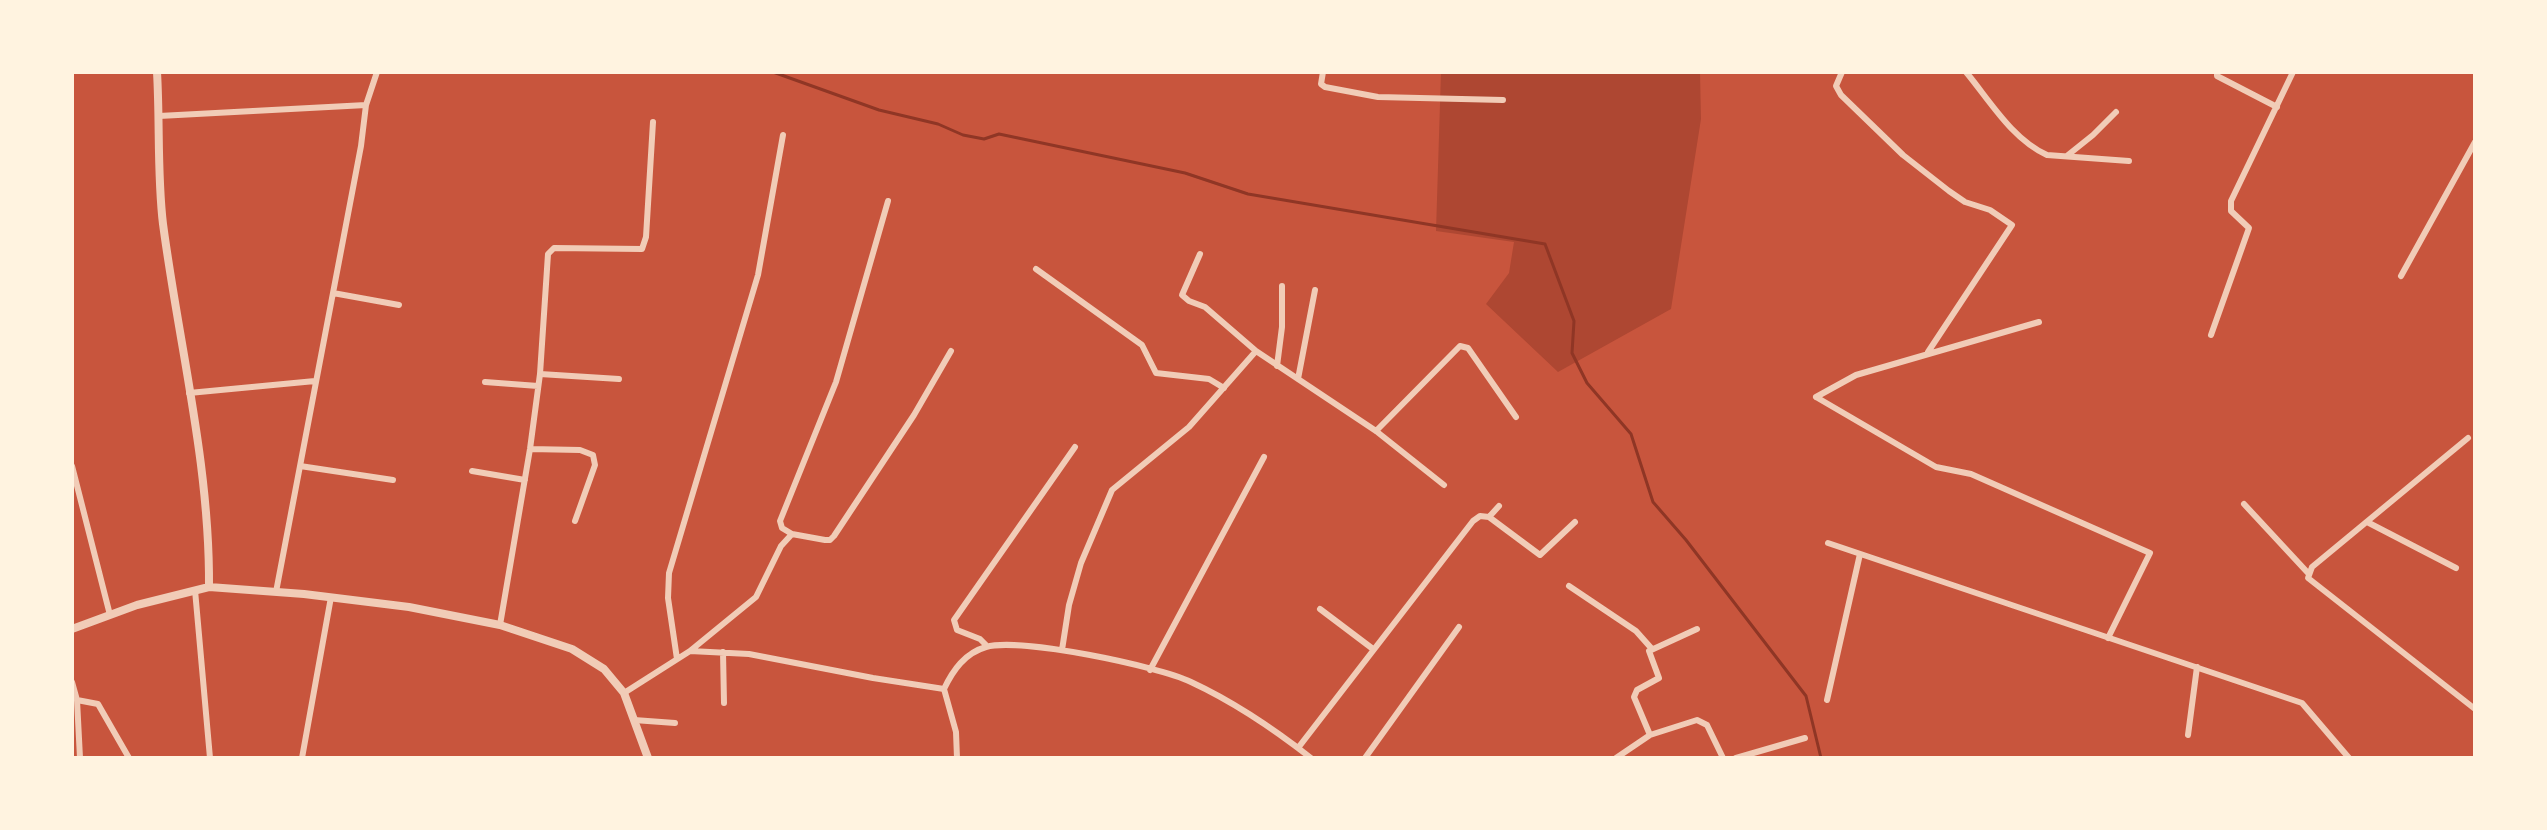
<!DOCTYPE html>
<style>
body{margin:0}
#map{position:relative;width:2547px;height:830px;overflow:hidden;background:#c8553d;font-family:"Exo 2",sans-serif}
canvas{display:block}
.frame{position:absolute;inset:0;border:74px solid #fff3e0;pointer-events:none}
</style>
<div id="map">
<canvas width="2547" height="830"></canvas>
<div class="frame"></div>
</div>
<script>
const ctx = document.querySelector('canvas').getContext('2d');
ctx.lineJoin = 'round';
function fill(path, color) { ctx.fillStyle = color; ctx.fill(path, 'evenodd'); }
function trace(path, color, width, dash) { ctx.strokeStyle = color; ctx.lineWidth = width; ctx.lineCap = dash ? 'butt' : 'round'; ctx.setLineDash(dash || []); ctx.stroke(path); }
fill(new Path2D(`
 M1441,72H1700L1701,119L1671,309L1558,372L1486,304L1509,273L1514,242L1436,231Z`), '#ae4732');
trace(new Path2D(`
 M773,72L879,110L938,124L963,135L984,139L999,134L1185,173L1248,194L1545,244L1574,321L1572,353L1587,383L1631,434L1653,502L1686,540L1806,696L1821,758`), '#8f3625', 3);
trace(new Path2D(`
 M1323,72L1321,84L1325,87L1378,97L1503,100
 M1842,72L1836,86L1841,95L1903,155L1949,191L1965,202L1990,210L2012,225L1928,352
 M1966,72C1990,101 2012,139 2047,155L2129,161
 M2217,72V76L2277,107
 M159,116L366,105
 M2068,155L2093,135L2116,112
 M1200,254L1182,295L1189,301L1205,307L1256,351
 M1036,269L1142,345L1156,373L1209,379L1224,388
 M2401,276L2475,142
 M333,293L399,305
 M2211,335L2249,228L2231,211V201L2293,72
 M1277,366L1282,327V286
 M540,374L619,379
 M1298,379L1315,290
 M485,382L538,386
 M189,393L315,381
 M1816,397L1936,467L1971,474L2150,553L2108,638
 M1816,397L1856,375L2039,322
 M1376,431L1460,346L1468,348L1516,417
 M2468,438L2312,567L2308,578L2475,709
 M530,449L580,450L593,455L595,465L575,521
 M72,466L110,615
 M300,466L393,480
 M472,471L525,480
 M2244,504L2308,573
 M1489,517L1499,506
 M2369,523L2456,568
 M792,534L782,528L780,521L836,382L888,201
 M1828,543L2302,703L2349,758
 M1569,586L1636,631L1652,649
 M195,590L210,758
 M276,592L361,146L366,105L377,72
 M1320,609L1373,649
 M500,625L530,449L540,374L548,254L554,248L642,249L646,237L653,122
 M987,646L980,639L957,630L954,620L1075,447
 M1062,650L1069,605L1081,563L1112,490L1189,427L1256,351L1376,431L1444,485
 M690,651L756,597L781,546L792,534L825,540H830L834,536L914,415L951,351
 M723,652L724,703
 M677,659L668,598L669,573L758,275L783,135
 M1150,670L1264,457
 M72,682L77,700L80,758
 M944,689L956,732L957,758
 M624,693L690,651L749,654L873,678L944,689C953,670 965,653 986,647C1019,637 1158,666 1191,682C1234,702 1274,729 1311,758
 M77,700L98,704L129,758
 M1827,700L1860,554
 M634,720L675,723
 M1650,735L1634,697L1637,690L1659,678L1649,651L1697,629
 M2188,735L2197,667
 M1298,748L1473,521L1480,516L1489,517L1540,555L1575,522
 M302,758L331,597
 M1365,758L1459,627
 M1616,758L1650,735L1697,720L1707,725L1723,758
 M1736,758L1805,738`), '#f1ccb7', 6);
trace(new Path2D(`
 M157,72C160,123 157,174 163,224C179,345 210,465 209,587
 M72,629L137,605L209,587L304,594L409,607L500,625L572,649L604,669L624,693L648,758`), '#f1ccb7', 8);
</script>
